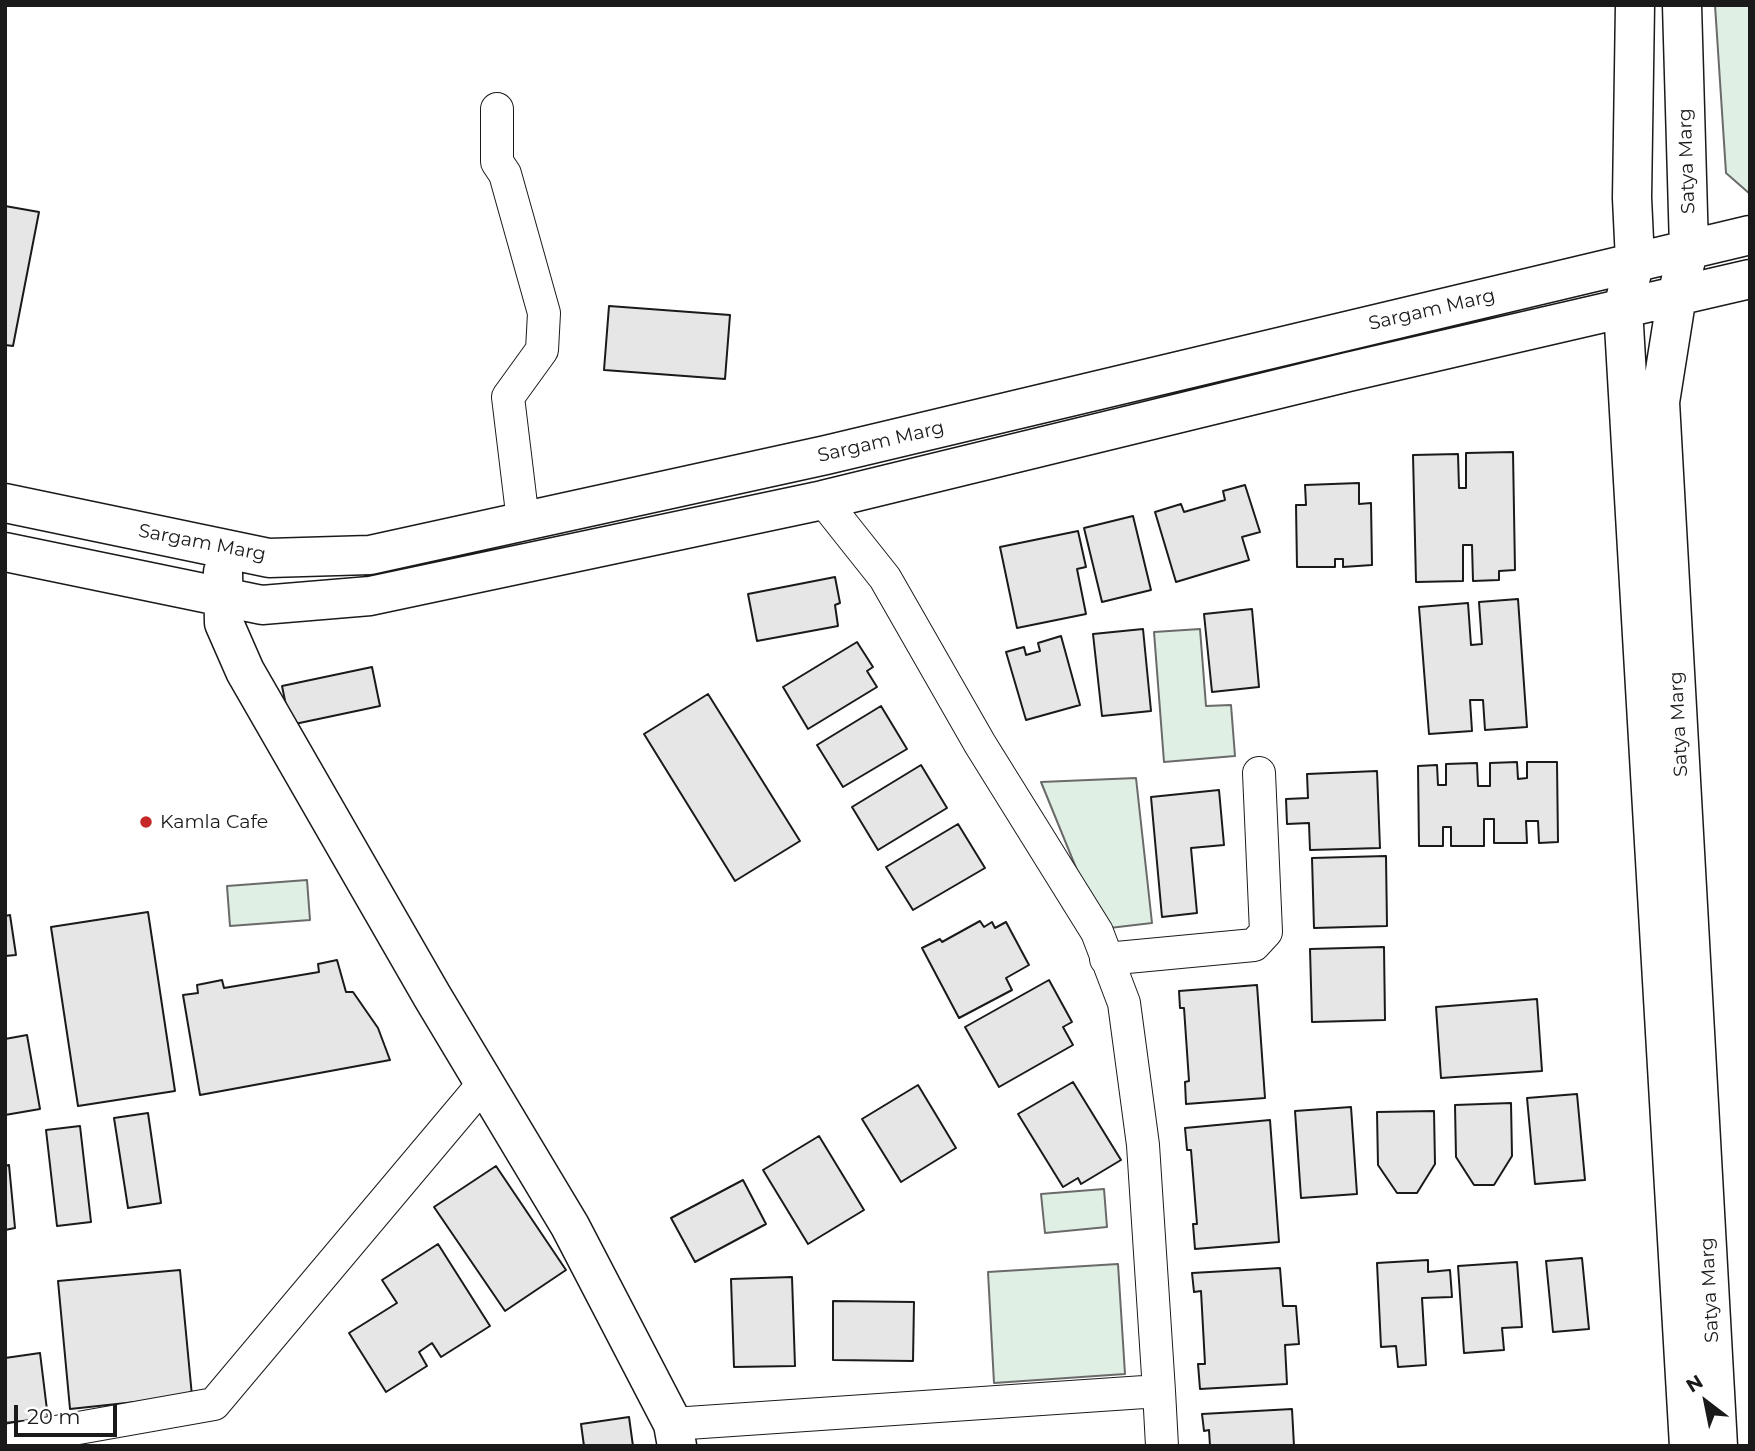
<!DOCTYPE html>
<style>
body{margin:0}
#map{position:relative;width:1755px;height:1451px;overflow:hidden;background:#fff;font-family:Montserrat,sans-serif}
canvas{display:block}
.frame{position:absolute;inset:0;border:7px solid #1a1a1a;pointer-events:none}
.north{position:absolute;left:1671px;top:1367px;width:70px;height:70px;-webkit-text-stroke:5px #fff;paint-order:stroke;rotate:328deg;font-size:19px;font-weight:700;line-height:28px;text-align:center;color:#1a1a1a}
.north::after{content:'';display:block;margin:auto;width:24px;height:32px;background:#1a1a1a;clip-path:polygon(50% 0,100% 100%,50% 72%,0 100%)}
.scale{position:absolute;left:14px;top:1405px;width:103px;height:32px;box-sizing:border-box;border:4px solid #1a1a1a;border-top:0;padding-left:9px;font-size:21px;line-height:24px;white-space:nowrap;color:#1a1a1a;-webkit-text-stroke:5px #fff;paint-order:stroke}
</style>
<div id="map">
<canvas width="1755" height="1451"></canvas>
<div class="frame"></div>
<div class="north">N</div>
<div class="scale">20 m</div>
</div>
<script>
const ctx = document.querySelector('canvas').getContext('2d');
ctx.lineJoin = 'round';
function fill(path, color) { ctx.fillStyle = color; ctx.fill(path, 'evenodd'); }
function trace(path, color, width, dash) { ctx.strokeStyle = color; ctx.lineWidth = width; ctx.lineCap = dash ? 'butt' : 'round'; ctx.setLineDash(dash || []); ctx.stroke(path); }
function write(font, color, halo, rows, align = 'center') {
  ctx.font = font + ' Montserrat,sans-serif'; ctx.lineWidth = 5; ctx.setLineDash([]); ctx.textBaseline = 'middle'; ctx.strokeStyle = halo; ctx.fillStyle = color; for (const [text, x, y, turn = 0] of rows) {
    ctx.save(); ctx.translate(x, y); ctx.rotate((+turn || 0) * Math.PI / 180); ctx.textAlign = isNaN(turn) ? turn : align; if (halo) ctx.strokeText(text, 0, 0); ctx.fillText(text, 0, 0); ctx.restore();
  }
}
const green = new Path2D(`
 M1715,5H1750V194L1726,173Z
 M1200,629L1206,706L1231,705L1235,756L1164,762L1154,632Z
 M1136,778L1152,923L1101,929L1041,782Z
 M307,880L310,920L230,926L227,886Z
 M1104,1189L1107,1227L1045,1233L1041,1194Z
 M1118,1264L1125,1374L994,1383L988,1272Z`);
fill(green, '#e0efe3');
trace(green, '#6a6a6a', 2);
const building = new Path2D(`
 M5,206L39,212L13,346L5,345Z
 M609,306L730,315L725,379L604,370Z
 M1513,452L1515,570L1499,571V580L1473,581L1472,545H1463V581L1416,582L1413,455L1458,454L1459,488H1466V453Z
 M1359,483V504L1371,503L1372,565L1343,567V559H1335V567H1297L1296,505H1306L1305,485Z
 M1245,485L1260,532L1242,537L1249,560L1176,582L1155,512L1181,504L1184,512L1225,500L1223,491Z
 M1133,516L1151,590L1102,602L1084,528Z
 M1078,531L1086,567L1077,569L1086,614L1017,628L1000,547Z
 M835,577L840,603L835,605L838,626L757,641L748,594Z
 M1518,599L1527,727L1485,730L1483,700H1470L1472,731L1429,734L1419,607L1468,603L1471,645L1482,644L1479,602Z
 M1252,609L1259,687L1212,692L1204,614Z
 M1143,629L1151,711L1102,716L1093,634Z
 M1061,636L1080,705L1026,720L1006,652L1024,647L1026,655L1040,651L1038,643Z
 M857,642L873,667L867,671L877,687L808,729L783,687Z
 M372,667L380,706L290,725L282,686Z
 M708,694L800,841L735,881L644,734Z
 M881,706L907,749L843,787L817,745Z
 M1517,762L1518,779L1527,778V762H1557L1558,842L1539,843L1538,821H1526L1527,843H1494V819H1484V846H1451V827H1443V846H1419L1418,766L1437,765L1438,785H1446V764L1477,763L1478,786H1490V763Z
 M921,765L947,808L878,850L852,807Z
 M1377,771L1380,848L1310,850L1309,823L1287,824L1286,799L1308,798L1307,774Z
 M1219,790L1224,845L1191,848L1197,913L1162,917L1151,797Z
 M958,824L985,868L913,910L886,867Z
 M1386,856L1387,926L1314,928L1312,858Z
 M148,912L175,1091L78,1106L51,927Z
 M10,915L16,955L5,956V916Z
 M980,921L984,927L992,922L995,928L1006,922L1029,965L1006,978L1012,990L959,1018L922,948L940,939L942,942Z
 M1384,947L1385,1020L1312,1022L1310,949Z
 M337,960L346,992H353L378,1028L390,1060L200,1095L183,995L198,993L197,985L222,980L224,988L319,972L318,964Z
 M1049,980L1072,1022L1063,1027L1073,1045L999,1087L965,1027Z
 M1257,985L1265,1098L1186,1104L1185,1082L1189,1081L1184,1008H1180L1179,991Z
 M1537,999L1542,1071L1441,1078L1436,1007Z
 M27,1035L40,1109L5,1115V1039Z
 M1073,1082L1121,1160L1081,1184L1078,1178L1063,1187L1018,1114Z
 M918,1085L956,1148L901,1182L862,1119Z
 M1577,1094L1585,1180L1535,1184L1527,1098Z
 M1511,1103L1512,1156L1494,1185H1474L1456,1157L1455,1105Z
 M1351,1107L1357,1194L1301,1198L1295,1111Z
 M1434,1111L1435,1164L1417,1193H1397L1378,1165L1377,1112Z
 M148,1113L161,1203L128,1208L114,1118Z
 M1270,1120L1279,1242L1195,1249L1193,1224H1197L1191,1150H1187L1185,1128Z
 M80,1126L91,1222L57,1226L46,1130Z
 M819,1136L864,1210L808,1244L763,1170Z
 M9,1165L15,1228L5,1230V1166Z
 M496,1166L566,1270L505,1311L434,1207Z
 M743,1180L766,1224L695,1262L671,1218Z
 M438,1244L490,1326L441,1357L432,1343L419,1352L427,1366L386,1392L349,1333L397,1303L382,1280Z
 M1582,1258L1589,1329L1553,1332L1546,1261Z
 M1428,1260V1272L1450,1270L1452,1297L1422,1298L1426,1365L1398,1367L1396,1346L1381,1347L1377,1263Z
 M1517,1262L1522,1327L1502,1328L1504,1350L1464,1353L1458,1266Z
 M1280,1268L1283,1306H1296L1299,1344L1285,1345L1287,1384L1200,1389L1198,1364H1205L1201,1291L1194,1292L1192,1273Z
 M180,1270L192,1396L70,1409L58,1281Z
 M792,1277L795,1366L734,1367L731,1279Z
 M833,1301L914,1302L913,1361L833,1360Z
 M40,1353L48,1418L5,1423V1358Z
 M1292,1409L1294,1446H1210L1209,1430L1204,1431L1202,1414Z
 M629,1417L633,1446H584L581,1424Z`);
fill(building, '#e6e6e6');
trace(building, '#1a1a1a', 2);
const street = new Path2D(`
 M497,109V162L505,174L544,313L542,350L508,397L523,521
 M1106,959L1254,945L1266,932L1259,773
 M1159,1391L1162,1446
 M673,1424L1159,1391L1143,1145L1124,1003L1097,932L980,744L885,578L823,500
 M5,1441L214,1404L484,1083`);
const secondary = new Path2D(`
 M1635,5L1632,198L1635,261L1623,308L1689,1446
 M1682,5L1689,248L1677,295L1660,402L1718,1446
 M5,503L269,558L370,555L826,455L1750,235
 M5,552L262,605L370,596L823,500L1348,372L1750,279
 M223,572L224,623L245,671L432,996L570,1226L673,1424L677,1446`);
trace(street, '#1a1a1a', 34);
trace(secondary, '#1a1a1a', 41);
trace(street, '#fff', 32);
trace(secondary, '#fff', 38);
for (const [x, y, r, color] of [
 [146,822,7,"#c62828"]
]) { const dot = new Path2D(); dot.arc(x, y, r, 0, 2 * Math.PI); ctx.fillStyle = color; ctx.fill(dot); trace(dot, '#fff', 2.5); }
write('19px', '#1a1a1a', '#fff', [
 ["Satya Marg",1687,161,-92],
 ["Sargam Marg",1432,310,-13],
 ["Sargam Marg",881,442,-13],
 ["Sargam Marg",202,543,11],
 ["Satya Marg",1679,724,-93],
 ["Satya Marg",1710,1290,-93]
]);
write('19px', '#1a1a1a', '#fff', [
 ["Kamla Cafe",160,822]
], 'left');
</script>
